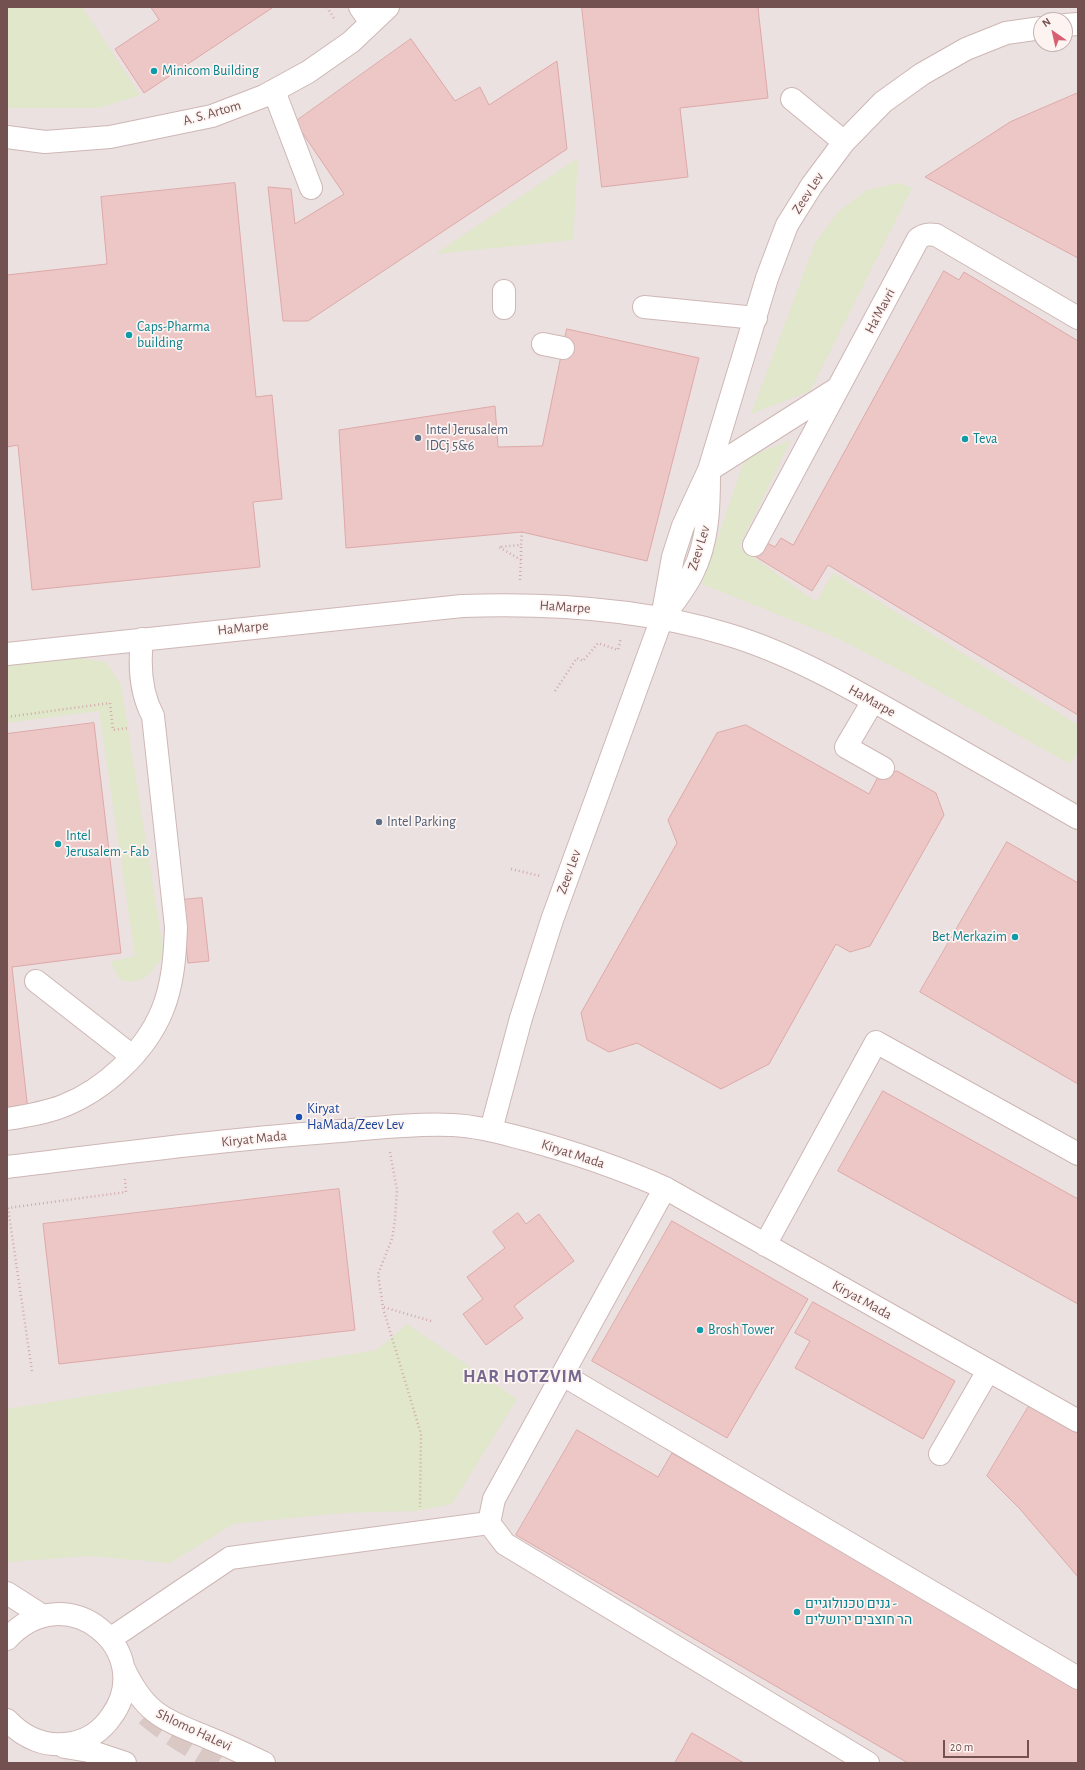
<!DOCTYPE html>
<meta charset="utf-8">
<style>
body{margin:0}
#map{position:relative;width:1085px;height:1770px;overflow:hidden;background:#fbefeb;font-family:"Alegreya Sans",sans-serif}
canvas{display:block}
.frame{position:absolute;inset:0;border:8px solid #735151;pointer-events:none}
.north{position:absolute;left:1033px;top:12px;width:40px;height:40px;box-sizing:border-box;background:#fdf4f2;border:1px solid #c6b3b2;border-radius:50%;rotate:326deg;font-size:11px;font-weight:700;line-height:16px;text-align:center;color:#735151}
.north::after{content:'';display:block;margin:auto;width:14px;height:18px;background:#d65f71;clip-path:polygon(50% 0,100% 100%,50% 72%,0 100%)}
.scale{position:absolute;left:943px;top:1740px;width:86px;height:18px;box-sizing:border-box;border:2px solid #735151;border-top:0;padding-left:5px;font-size:12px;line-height:14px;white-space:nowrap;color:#735151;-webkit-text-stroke:3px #fdf4f2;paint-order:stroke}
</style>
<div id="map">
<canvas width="1085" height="1770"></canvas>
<div class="frame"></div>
<div class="north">N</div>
<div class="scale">20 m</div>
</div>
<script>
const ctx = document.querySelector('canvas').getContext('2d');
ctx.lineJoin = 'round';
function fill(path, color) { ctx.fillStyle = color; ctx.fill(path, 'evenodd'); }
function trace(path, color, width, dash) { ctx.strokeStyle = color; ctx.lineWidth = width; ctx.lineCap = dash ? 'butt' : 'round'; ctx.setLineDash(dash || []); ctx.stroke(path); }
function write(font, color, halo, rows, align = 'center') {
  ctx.font = font + ' "Alegreya Sans",Heebo,sans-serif'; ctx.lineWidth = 3.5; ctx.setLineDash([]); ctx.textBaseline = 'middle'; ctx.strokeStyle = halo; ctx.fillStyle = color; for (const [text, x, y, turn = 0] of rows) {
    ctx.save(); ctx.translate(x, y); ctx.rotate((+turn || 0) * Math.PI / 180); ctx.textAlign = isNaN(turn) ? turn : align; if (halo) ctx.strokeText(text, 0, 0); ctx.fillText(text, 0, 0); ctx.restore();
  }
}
fill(new Path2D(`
 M7,7H1078V1763H7ZM1041,20H1065V44H1041Z`), '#ebe1e0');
fill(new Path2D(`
 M7,7H82L140,95L99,108H7Z
 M578,158L573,240L435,254Z
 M899,183L912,188L810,391L751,414L815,243L838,212L867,190Z
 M791,440L739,547L816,602L833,573L1078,725V751L1070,764L913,677L837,638L702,584L745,458Z
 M73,657L106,662L121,685L164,955C150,974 145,985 120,980L110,962L135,956L99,711L7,723V665Z
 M407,1324L517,1399L452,1504L416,1511L343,1513L233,1524L170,1563L90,1556L7,1562V1409L377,1350Z`), '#e1e7cb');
const building = new Path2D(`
 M151,7H271L272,8L144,93L115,49L159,20Z
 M582,7H762L758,8L768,98L680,108L688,177L602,187Z
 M411,39L455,101L480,87L489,105L557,61L567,149L308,321H283L268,187L291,189L295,224L344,194L295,122Z
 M1078,93V258L925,177L1010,122Z
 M235,183L256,397L272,395L282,499L253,502L260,567L32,590L18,445L7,447V275L107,264L101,197Z
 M944,271L959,280L964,272L1078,341V715L828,565L812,591L756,557L765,542L775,547L781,538L793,545Z
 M567,329L699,358L647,561L522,532L346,548L339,430L495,406L498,447L542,446Z
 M94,723L121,953L12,967L28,1111L7,1114V734Z
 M746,725L869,794L879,775L897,771L936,793L944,815L870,946L850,952L836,944L769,1064L721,1089L637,1043L609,1052L587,1040L581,1013L677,843L668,820L717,733Z
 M1007,842L1078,883V1084L920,992Z
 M202,898L209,961L188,963L181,900Z
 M883,1091L1078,1199V1304L838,1171Z
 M339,1189L355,1330L59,1364L43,1224Z
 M518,1213L526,1224L539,1214L574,1261L514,1306L523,1318L486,1345L463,1314L483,1299L467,1277L505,1248L493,1232Z
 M672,1221L808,1299L727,1438L592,1361Z
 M813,1302L955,1381L923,1439L795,1368L810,1341L795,1333Z
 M1032,1401L1078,1429V1577L1020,1509L987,1476Z
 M577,1430L658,1477L672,1453L1078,1689V1763H908L516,1535Z
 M692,1733L744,1763H675Z`);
fill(building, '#edc7c6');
trace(building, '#dea9a8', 1);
trace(new Path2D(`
 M146,1715C168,1734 193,1748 218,1763`), '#d9c8c4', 22, [22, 11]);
const minor = new Path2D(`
 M360,7L371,23
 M1065,25L1078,24
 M274,91L311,188
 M792,99L844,142
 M7,137L45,142L110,137L212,116L264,96L308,72L351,42L388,7
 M644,307L756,318
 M504,308V291
 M543,344L563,348
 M709,470L838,388
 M754,545L918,239C924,234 929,234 936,235L1078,318
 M665,614C675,601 686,587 693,572C708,542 709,508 709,475
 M7,654L462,606C550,603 640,608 726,634C788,652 851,688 907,720C964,753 1021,785 1078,818
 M873,701L846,747L883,768
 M36,981L132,1056
 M7,1119C26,1116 45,1113 63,1106C104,1090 145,1052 162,1011C173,985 175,955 176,927L153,716C140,692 139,666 142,639
 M491,1130L521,1018L552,920L662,618L673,557L683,526L709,470L767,278L787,225L812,185L844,142L883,102L922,74L966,49L1006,33L1041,28
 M7,1167C114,1154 221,1140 328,1132C368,1129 412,1123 452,1125C477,1126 501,1133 525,1139C573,1152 620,1168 665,1188L1078,1421
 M665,1188L494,1499L489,1523L505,1544L868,1763
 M765,1245L876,1042L1078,1154
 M563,1375L1078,1678
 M940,1454L988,1371
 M7,1593L43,1616
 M7,1639C67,1573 159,1652 111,1717C102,1730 88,1740 72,1743C46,1748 24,1738 7,1720
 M110,1639L230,1558L489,1523
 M124,1669C146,1716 166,1720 211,1739C229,1746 247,1755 264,1763
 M65,1747L89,1751L125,1763`);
trace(minor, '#ceb7b5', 24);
trace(new Path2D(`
 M327,7L335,20
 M521,560V545
 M520,580L521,560L499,547L521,545L522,532
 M555,691L577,658L583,661L598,643L618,650L621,638
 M7,717L110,703L113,730L128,728
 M511,869L540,876
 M390,1152L397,1190L395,1220L392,1239L378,1274L383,1307L431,1321
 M383,1308L421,1434L420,1507
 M32,1371L8,1208L126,1192L125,1179`), '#d2aaa9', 2.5, [1, 3]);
trace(minor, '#fff', 22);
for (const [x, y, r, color] of [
 [154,71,4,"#0f9aa8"],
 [129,335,4,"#0f9aa8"],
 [418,438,4,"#5c6f8a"],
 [965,439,4,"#0f9aa8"],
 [379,822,4,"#5c6f8a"],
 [58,844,4,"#0f9aa8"],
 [1015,937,4,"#0f9aa8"],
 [299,1117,4,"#1a4fb4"],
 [700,1330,4,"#0f9aa8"],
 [797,1612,4,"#0f9aa8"]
]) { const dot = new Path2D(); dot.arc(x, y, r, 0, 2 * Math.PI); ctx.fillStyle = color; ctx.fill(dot); trace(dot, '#fdf4f2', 1.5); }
write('14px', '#0d838f', '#fdf4f2', [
 ["Minicom Building",162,71],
 ["Caps-Pharma",137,327],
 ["building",137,343],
 ["Teva",973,439],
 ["Intel",66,836],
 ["Jerusalem - Fab",66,852],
 ["Bet Merkazim",1007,937,"right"],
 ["Brosh Tower",708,1330],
 ["גנים טכנולוגיים -",805,1604],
 ["הר חוצבים ירושלים",805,1620]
], 'left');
write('14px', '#735151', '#fdf4f2', [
 ["A. S. Artom",212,113,-16],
 ["Zeev Lev",808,193,-57],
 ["Ha'Mavri",880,311,-62],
 ["Zeev Lev",699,548,-73],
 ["HaMarpe",565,607,4],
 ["HaMarpe",243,628,-6],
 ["HaMarpe",872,701,29],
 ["Zeev Lev",569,872,-70],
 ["Kiryat Mada",254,1139,-6],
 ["Kiryat Mada",573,1154,18],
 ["Kiryat Mada",862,1300,29],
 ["Shlomo HaLevi",194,1730,25]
]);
write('14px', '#4e5e75', '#fdf4f2', [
 ["Intel Jerusalem",426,430],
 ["IDCj 5&6",426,446],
 ["Intel Parking",387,822]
], 'left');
write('14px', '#164399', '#fdf4f2', [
 ["Kiryat",307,1109],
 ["HaMada/Zeev Lev",307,1125]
], 'left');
ctx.letterSpacing = '1px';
write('bold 18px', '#74698e', '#fdf4f2', [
 ["HAR HOTZVIM",523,1377]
]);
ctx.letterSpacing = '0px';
</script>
